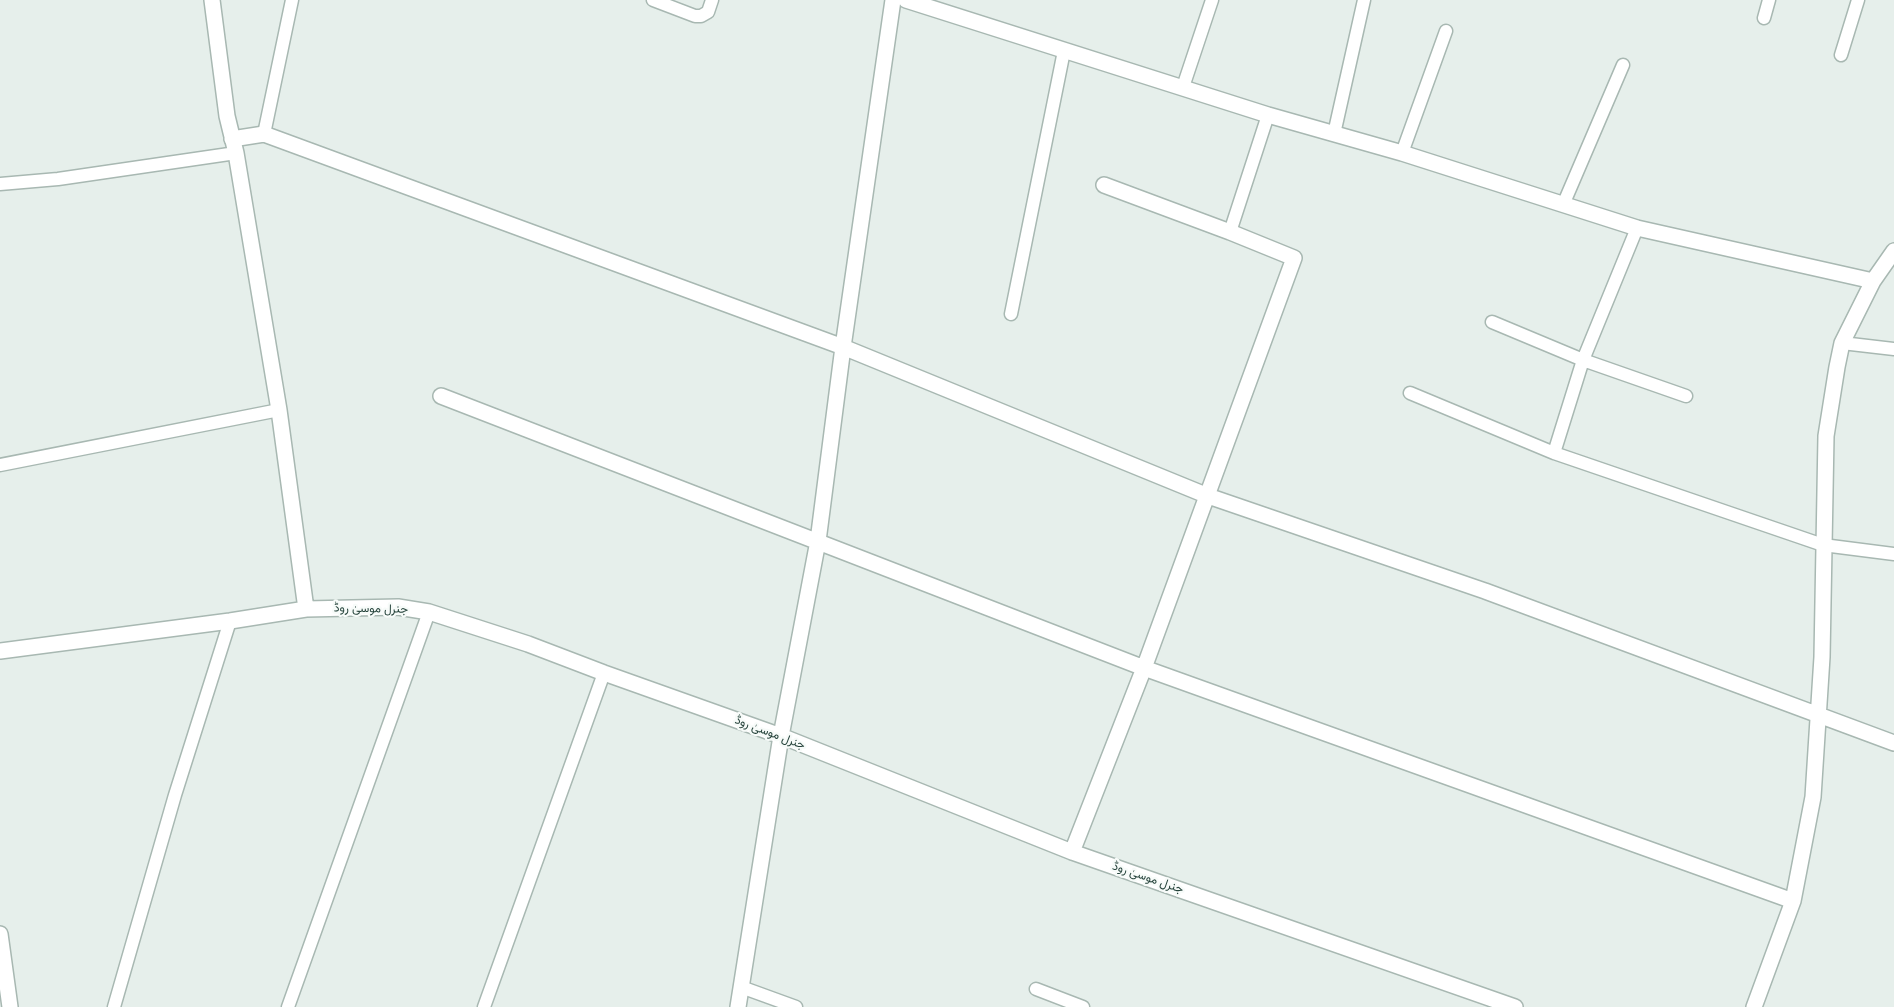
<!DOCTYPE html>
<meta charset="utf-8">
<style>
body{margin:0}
canvas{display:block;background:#e6efeb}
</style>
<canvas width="1894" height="1007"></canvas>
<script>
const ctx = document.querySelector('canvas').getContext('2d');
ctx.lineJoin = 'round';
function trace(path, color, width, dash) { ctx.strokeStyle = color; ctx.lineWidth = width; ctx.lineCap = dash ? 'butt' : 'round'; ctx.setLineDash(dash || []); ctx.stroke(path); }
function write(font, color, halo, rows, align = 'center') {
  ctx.font = font + ' "Varela Round",Vazirmatn,sans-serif'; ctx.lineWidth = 4.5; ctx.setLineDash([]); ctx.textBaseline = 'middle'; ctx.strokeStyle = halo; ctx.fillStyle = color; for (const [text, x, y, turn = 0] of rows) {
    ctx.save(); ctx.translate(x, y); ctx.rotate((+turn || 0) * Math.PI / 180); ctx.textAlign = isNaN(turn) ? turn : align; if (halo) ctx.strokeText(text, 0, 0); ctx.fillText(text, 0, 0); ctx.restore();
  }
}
const lane = new Path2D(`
 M653,0L695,16H701L708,12L712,0
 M1764,18L1769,0
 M1841,55L1858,0
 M1183,87L1212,0
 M264,134L292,0
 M1334,134L1364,0
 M1402,153L1446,31
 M0,184L58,179L236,153
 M1563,205L1623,65
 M1230,232L1268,115
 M1011,314L1064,51
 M1492,322L1583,360L1686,396
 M1842,343L1894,349
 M1410,393L1554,453L1823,545L1894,554
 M1554,453L1583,360L1637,228
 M0,465L279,410
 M741,987L796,1007
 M1036,989L1083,1007
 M114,1007L175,795L230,621
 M288,1007L429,612
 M484,1007L604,673`);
const street = new Path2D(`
 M212,0L227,116L236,153L279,410L306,609
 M906,0L1268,115L1402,153L1637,228L1873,281
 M232,139L264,134L843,347L1208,496L1485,591L1894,743
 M441,396L1144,668L1793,901
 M0,651L230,621L306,609L398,607L429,612L528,644L604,673L781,736L1072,852L1515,1007
 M1072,852L1144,668L1294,258L1230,232L1104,185
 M0,934L10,1007
 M738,1007L781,736L818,541L843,347L893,0
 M1754,1007L1793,901L1813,797L1822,657L1826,436L1837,367L1842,343L1873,281L1894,251`);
trace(lane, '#a8b8b2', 15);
trace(street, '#a8b8b2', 18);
trace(lane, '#fff', 12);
trace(street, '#fff', 15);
write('12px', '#24423a', '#f7fbf9', [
 ["جنرل موسیٰ روڈ",371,609,1],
 ["جنرل موسیٰ روڈ",770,733,21],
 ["جنرل موسیٰ روڈ",1148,878,19]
]);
</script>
